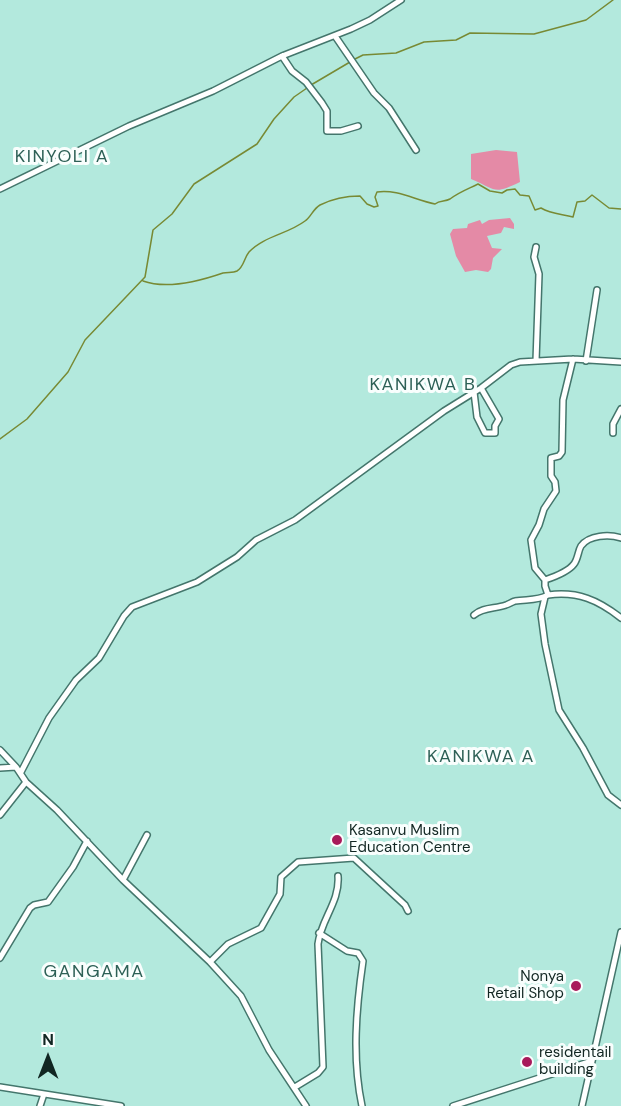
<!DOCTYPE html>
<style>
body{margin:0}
#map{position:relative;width:621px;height:1106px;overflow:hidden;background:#b3e9dd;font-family:"DM Sans",sans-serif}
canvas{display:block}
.north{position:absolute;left:18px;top:1028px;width:60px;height:60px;-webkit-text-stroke:4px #f9fefd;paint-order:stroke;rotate:0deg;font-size:16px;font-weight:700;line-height:24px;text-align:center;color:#112622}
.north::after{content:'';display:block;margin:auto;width:21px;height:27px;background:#112622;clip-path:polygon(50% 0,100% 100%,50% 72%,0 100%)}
</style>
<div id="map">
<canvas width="621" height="1106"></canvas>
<div class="north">N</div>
</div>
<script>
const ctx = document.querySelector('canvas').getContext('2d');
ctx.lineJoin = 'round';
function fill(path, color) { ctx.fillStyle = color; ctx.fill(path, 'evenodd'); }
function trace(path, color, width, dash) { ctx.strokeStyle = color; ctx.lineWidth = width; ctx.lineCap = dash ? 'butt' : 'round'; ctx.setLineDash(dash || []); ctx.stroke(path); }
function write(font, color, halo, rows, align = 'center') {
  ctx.font = font + ' "DM Sans",sans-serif'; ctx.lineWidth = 6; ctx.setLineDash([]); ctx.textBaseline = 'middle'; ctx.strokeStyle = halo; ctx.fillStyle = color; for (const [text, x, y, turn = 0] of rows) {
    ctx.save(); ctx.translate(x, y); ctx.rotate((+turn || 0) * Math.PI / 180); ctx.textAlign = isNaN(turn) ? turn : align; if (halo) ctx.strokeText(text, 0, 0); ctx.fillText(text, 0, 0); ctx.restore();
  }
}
fill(new Path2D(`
 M496,150L517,152L520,182C493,195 497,190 471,179V154Z
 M510,218L514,224V229L504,227L501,233L487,236L492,248L502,249L493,258L491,269L488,272L476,270L465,272L456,256L450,234L453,229L467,228L468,224L480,220L482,224L489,220Z`), '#e48aa6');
trace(new Path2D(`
 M355,59L363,55L396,53L424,42L456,40L470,33L534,34L586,20L613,0
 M311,85L350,62
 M143,281C168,290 200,281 223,273C228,272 233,273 237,271C244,267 244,258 249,252C264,236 288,234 305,221C311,217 313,209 320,205C332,199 346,196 360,196L367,204L374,207L378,206L375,197L377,192C397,189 415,200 435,204C440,200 445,202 450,199C459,192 468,189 478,184L490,191L502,193L507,190L515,189L520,195L529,196L535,210L541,208C551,214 562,214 573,217L577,202L585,201L592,195L609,208L621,209
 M0,439L27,419L68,372L85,340L145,277L153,230L172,214L194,184L257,144L274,119L294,97L307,88`), '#788a34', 1.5);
const minor = new Path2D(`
 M335,36L374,93L389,108L416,150
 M282,56L292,71L306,82L322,103L327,111V131H341L358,126
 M0,189L129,126L213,91L282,56L351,29L370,20L401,0
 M536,247L534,257L539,274L536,361
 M586,361L597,290
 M474,392L477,417L485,433H495V426L499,419L481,388
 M613,433V424L621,409
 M545,580L535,568L531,540L539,525L544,509L556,491L555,482L551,476V458L559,456L562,452L563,400L573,359
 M548,595C578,591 598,600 621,618
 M545,597L541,614L545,644L559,710L583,748L608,795L621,805
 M474,615C483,607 495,609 506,605C507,605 514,601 515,601C527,599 537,601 548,595L545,586V580C554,577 568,572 574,564C578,559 578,551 581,546C589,535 609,534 621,538
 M0,750L16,767
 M0,768L16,767L26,782L57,810L123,880L210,962L241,996L269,1050L306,1106
 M21,772L49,718L76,680L99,658L124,616L132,607L197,582L237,557L256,540L295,520L444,411L481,388L511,365L520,362L573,359L621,362
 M0,815L26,782
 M123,880L147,835
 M319,933L347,951L358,953L363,961C356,1009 352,1059 362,1106
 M0,958L30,908L34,905L48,902L73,867L87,841
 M210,962L228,944L261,928L280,894L281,877L298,862L354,858L405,905L408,911
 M0,1087L121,1106
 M295,1087L318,1073L323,1067L318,944C321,919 340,902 338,876
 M40,1106L44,1094
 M453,1106L592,1061
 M582,1106L621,932`);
trace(minor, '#44766c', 8);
trace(minor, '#fff', 5);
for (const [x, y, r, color] of [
 [337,840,6,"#a81a5b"],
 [576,986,6,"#a81a5b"],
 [527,1062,6,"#a81a5b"]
]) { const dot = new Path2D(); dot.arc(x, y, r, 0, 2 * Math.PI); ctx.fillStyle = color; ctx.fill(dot); trace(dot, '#f9fefd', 2); }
write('15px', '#112622', '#f9fefd', [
 ["Kasanvu Muslim",349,831],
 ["Education Centre",349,848],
 ["Nonya",564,977,"right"],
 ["Retail Shop",564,994,"right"],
 ["residentail",539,1053],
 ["building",539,1070]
], 'left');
ctx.letterSpacing = '1.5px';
write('18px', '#2d6056', '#f9fefd', [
 ["KINYOLI A",62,157],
 ["KANIKWA B",423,385],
 ["KANIKWA A",481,757],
 ["GANGAMA",94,972]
]);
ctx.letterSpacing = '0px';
</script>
